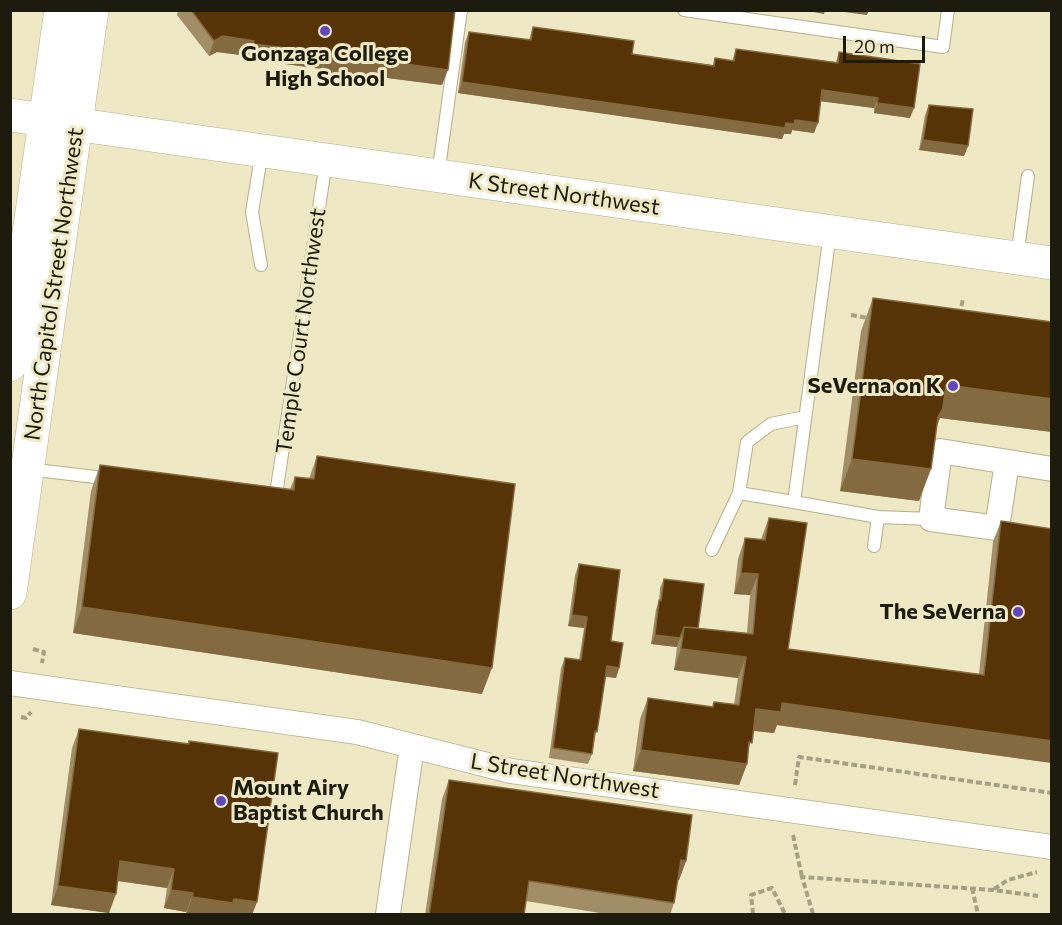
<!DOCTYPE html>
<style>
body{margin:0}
#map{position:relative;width:1062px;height:925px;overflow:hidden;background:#eee9c4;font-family:Commissioner,sans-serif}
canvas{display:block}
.frame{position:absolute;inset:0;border:12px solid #1d1b0e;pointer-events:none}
.scale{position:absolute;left:843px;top:36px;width:82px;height:27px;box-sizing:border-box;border:3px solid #1d1b0e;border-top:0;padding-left:8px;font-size:18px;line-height:21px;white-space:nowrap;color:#1d1b0e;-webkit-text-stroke:4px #eee9c4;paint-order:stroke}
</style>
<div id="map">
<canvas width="1062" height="925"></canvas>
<div class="frame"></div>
<div class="scale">20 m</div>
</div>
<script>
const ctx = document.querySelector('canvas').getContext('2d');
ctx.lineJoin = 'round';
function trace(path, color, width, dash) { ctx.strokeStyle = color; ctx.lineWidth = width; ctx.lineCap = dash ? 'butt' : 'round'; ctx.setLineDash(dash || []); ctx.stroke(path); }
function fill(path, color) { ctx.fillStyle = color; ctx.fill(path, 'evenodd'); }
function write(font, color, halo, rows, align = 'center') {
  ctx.font = font + ' Commissioner,sans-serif'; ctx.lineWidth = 6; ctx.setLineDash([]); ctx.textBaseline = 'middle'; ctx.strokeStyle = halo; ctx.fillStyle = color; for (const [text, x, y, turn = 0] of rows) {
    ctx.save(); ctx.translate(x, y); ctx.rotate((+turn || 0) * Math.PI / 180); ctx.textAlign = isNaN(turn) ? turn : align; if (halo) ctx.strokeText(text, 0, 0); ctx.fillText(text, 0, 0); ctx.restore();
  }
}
const service = new Path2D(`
 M684,10L943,47L948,10
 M438,175L461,10
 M1017,257L1028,176
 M261,265L252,212L262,151
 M805,417L771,424L747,442L739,493L794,502L830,233
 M28,469L112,479
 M275,501L326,161
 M794,502L878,517L931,519
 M874,546L878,517
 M712,550L739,493`);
const minor = new Path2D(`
 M1007,462L997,528L931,519L940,451L1052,469
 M10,683L357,732L511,771L1052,847
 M388,914L412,746`);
const secondary = new Path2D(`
 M10,115L1052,263`);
const primary = new Path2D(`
 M10,365L61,10
 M10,593L92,10`);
trace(service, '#b3af8b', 14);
trace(minor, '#b3af8b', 26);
trace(secondary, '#b3af8b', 34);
trace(primary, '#b3af8b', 34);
trace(new Path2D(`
 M851,315L869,318
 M960,315L963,298
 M33,649L44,652L42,663
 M21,717L26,718L31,712
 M795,785L799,757L1052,793
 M793,835L802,877
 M972,888L978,914
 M994,889L1008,880L1037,872
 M753,914L751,895L772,888L785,914
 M813,914L802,877L993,890L1038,896`), '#a5a185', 4, [6, 3]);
trace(service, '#fff', 12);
trace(minor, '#fff', 24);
trace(secondary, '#fff', 33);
trace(primary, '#fff', 33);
fill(new Path2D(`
 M178,10H455L442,85L372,76L371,79L321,73L322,69L248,59V56L217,52L209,56L177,15Z
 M533,27L632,54L713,65L715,58L732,61L736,49L836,62L839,52L910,118L874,113V108L821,101L814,133L792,130L791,134H784L782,139L458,93L465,42L469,32L529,40Z
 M929,105L968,146L964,156L919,150L925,115Z
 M873,298L1052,322V432L940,418L936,427L919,501L840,491L861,331Z
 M317,456L482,694L73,633L91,491L100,465L290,489L295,477L309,479Z
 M769,518L788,649L979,674L993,542L1001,521L1052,763L777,725L774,733L753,731L748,752L747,764L739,785L633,771L640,719L648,698L712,707L714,702L734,705L738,678L674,670L677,647L651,644L656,609L659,602L660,588L664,579L698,628L747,633L750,595L734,594L738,559L745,538L761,539Z
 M579,564L611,641L619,668L616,678L606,677L592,754L588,764L549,758L561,668L565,658L579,660L584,628L568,626L575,575Z
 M79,729L188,744L189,741L252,915H186V912L164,908L167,888L117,881L109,913L51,905L72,748Z
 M449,780L686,861L679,880H677L674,903L670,915H612L526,901L524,915H425L442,799Z`), '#a28e66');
fill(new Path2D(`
 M803,10H825L824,14Z
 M829,10H869L867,15Z
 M223,36L254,41L248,56L217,52L209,56L214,41Z
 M253,44L327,53L322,69L248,59Z
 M327,57L377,60L448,70L442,85L372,76L371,79L321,73Z
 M462,82L786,123L795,120L818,123L814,133L792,130L791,134H784L782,139L458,93Z
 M822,90L878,98L874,108L818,101Z
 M877,103L914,108L910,118L874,113Z
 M923,140L968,146L964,156L919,150Z
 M946,385L1052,399V432L940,418L932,440Z
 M852,459L931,469L919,501L840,491Z
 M741,573L758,574L750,595L734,594Z
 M82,607L492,668L482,694L73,633Z
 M572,615L587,617L584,628L568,626Z
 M655,635L680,638L677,647L651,644Z
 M681,649L746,657L738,678L674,670Z
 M607,666L619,668L616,678L604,676Z
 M782,703L1052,741V763L777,725L774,733L748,730L756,709Z
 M641,750L747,764L739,785L633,771Z
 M681,860L686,861L679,880H674Z
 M120,861L174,869L167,888L113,880Z
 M58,886L116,894L109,913L51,905Z
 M171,890L193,893L186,912L164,908Z
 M192,897L234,899L257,902L252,915H186Z`), '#846a40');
const building = new Path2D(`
 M191,10H455L448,70L377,60L376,64L327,57V53L253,44L254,41L223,36L214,41Z
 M533,27L634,41L632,54L714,66L715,58L734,61L736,49L838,63L839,52L920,64L914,108L877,103L878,98L822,90L818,123L795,120L794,124L786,123L785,128L462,82L469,32L531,40Z
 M929,105L973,109L968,146L923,140Z
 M873,298L1052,322V399L946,385L943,408L938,417L931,469L852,459Z
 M317,456L515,484L492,668L82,607L100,465L294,490L295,477L314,479Z
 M769,518L807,523L788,649L984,675L1001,521L1052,529V741L782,703L781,712L756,709L752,743L749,742L747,764L641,750L648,698L713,707L714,702L739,705L746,657L681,649L684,627L753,634L758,574L741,573L745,538L765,540Z
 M579,564L620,570L611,641L623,643L619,668L607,666L597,732L595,731L592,754L553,748L565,658L581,660L587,617L572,615Z
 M664,579L704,584L698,628L684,627L680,638L655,635L659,600L661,601Z
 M79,729L189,744V741L278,753L257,902L234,899L233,903L192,897L193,893L171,890L174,869L120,861L116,894L58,886Z
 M449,780L692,815L686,861L681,860L674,903L529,881L524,915H429Z`);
fill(building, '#573407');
trace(building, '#846a40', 1.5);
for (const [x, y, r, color] of [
 [325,31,6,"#6047c0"],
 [953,386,6,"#6047c0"],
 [1018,612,6,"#6047c0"],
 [221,801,6,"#6047c0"]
]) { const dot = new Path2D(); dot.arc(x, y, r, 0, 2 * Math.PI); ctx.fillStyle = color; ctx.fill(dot); trace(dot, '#eee9c4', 2); }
write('bold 22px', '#1d1b0e', '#eee9c4', [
 ["Gonzaga College",325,54,"center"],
 ["High School",325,79,"center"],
 ["SeVerna on K",941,386],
 ["The SeVerna",1006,612],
 ["Mount Airy",233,788,"left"],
 ["Baptist Church",233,813,"left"]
], 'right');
write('22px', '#1d1b0e', '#eee9c4', [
 ["K Street Northwest",564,194,8],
 ["North Capitol Street Northwest",54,284,-82],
 ["Temple Court Northwest",301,331,-82],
 ["L Street Northwest",565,776,9]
]);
</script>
